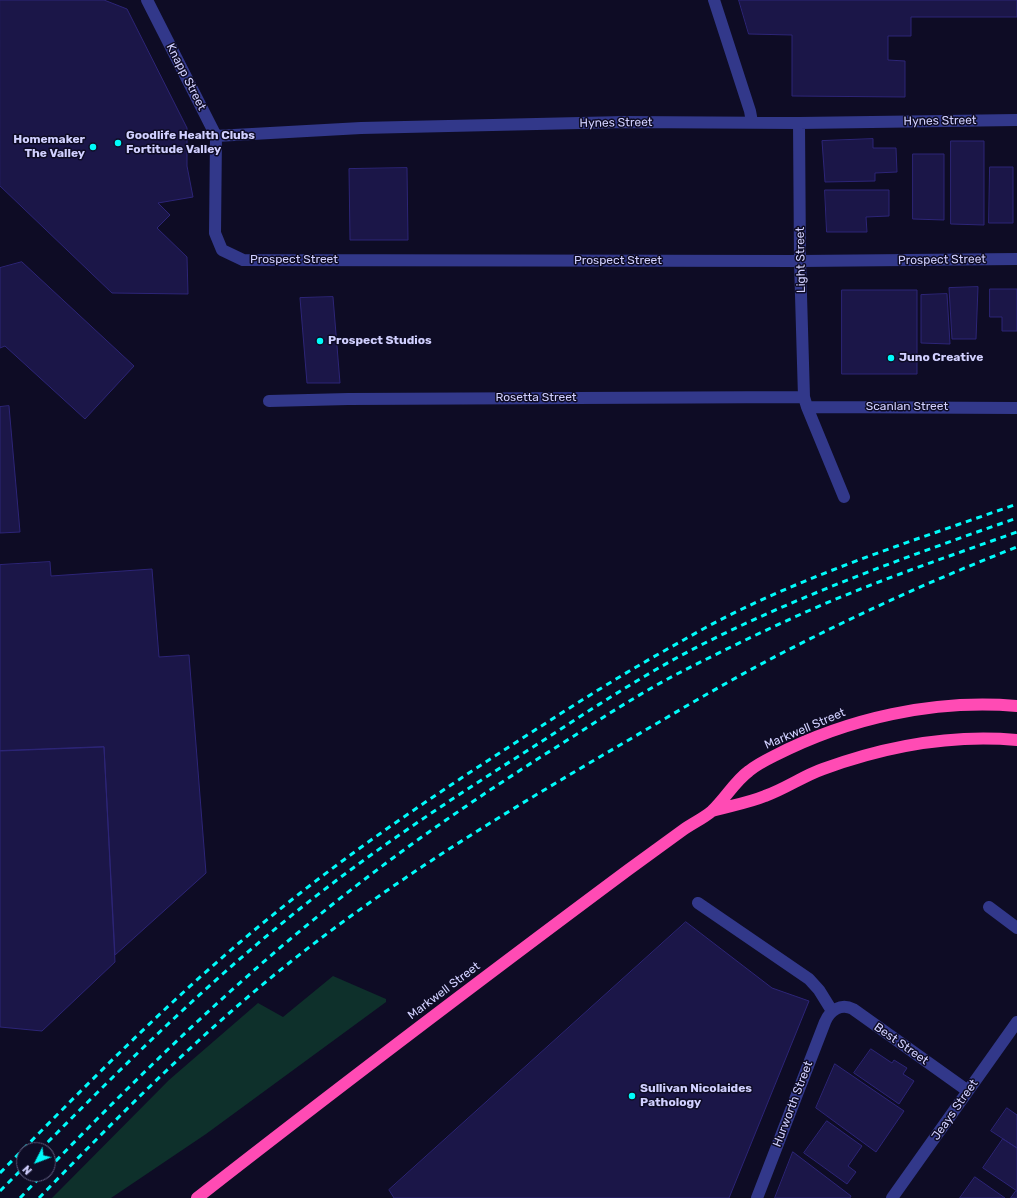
<!DOCTYPE html>
<style>
body{margin:0}
#map{position:relative;width:1017px;height:1198px;overflow:hidden;background:#0e0c25;font-family:Rubik,sans-serif}
canvas{display:block}
.north{position:absolute;left:16px;top:1142px;width:40px;height:40px;box-sizing:border-box;background:#0e0c25;border:1px solid #5c5a7c;border-radius:50%;rotate:228deg;font-size:11px;font-weight:700;line-height:16px;text-align:center;color:#d1d0ff}
.north::after{content:'';display:block;margin:auto;width:14px;height:18px;background:#00fbfa;clip-path:polygon(50% 0,100% 100%,50% 72%,0 100%)}
</style>
<div id="map">
<canvas width="1017" height="1198"></canvas>
<div class="north">N</div>
</div>
<script>
const ctx = document.querySelector('canvas').getContext('2d');
ctx.lineJoin = 'round';
function fill(path, color) { ctx.fillStyle = color; ctx.fill(path, 'evenodd'); }
function trace(path, color, width, dash) { ctx.strokeStyle = color; ctx.lineWidth = width; ctx.lineCap = dash ? 'butt' : 'round'; ctx.setLineDash(dash || []); ctx.stroke(path); }
function write(font, color, halo, rows, align = 'center') {
  ctx.font = font + ' Rubik,sans-serif'; ctx.lineWidth = 3; ctx.setLineDash([]); ctx.textBaseline = 'middle'; ctx.strokeStyle = halo; ctx.fillStyle = color; for (const [text, x, y, turn = 0] of rows) {
    ctx.save(); ctx.translate(x, y); ctx.rotate((+turn || 0) * Math.PI / 180); ctx.textAlign = isNaN(turn) ? turn : align; if (halo) ctx.strokeText(text, 0, 0); ctx.fillText(text, 0, 0); ctx.restore();
  }
}
fill(new Path2D(`
 M333,976L386,999V1002L206,1134L111,1198H52L169,1080L258,1003L283,1017Z`), '#0e302b');
const building = new Path2D(`
 M0,0H104L127,9L187,128V166L193,197L158,203L170,215L157,228L187,257L188,294L112,293L0,186Z
 M739,0H1017V17H911V36H888V60L905,61V97L792,96V35L749,34Z
 M873,139V148H896L897,172L875,173V181L825,182L822,141Z
 M951,141H984V225L951,224Z
 M913,154H944V220L913,219Z
 M990,167H1013V223H989Z
 M407,168L408,240H350L349,169Z
 M825,190H889V216L866,217L867,232H827Z
 M22,262L134,366L85,419L5,346L0,348V268Z
 M978,287L976,339H952L949,288Z
 M990,289H1017V331H1002V317H990Z
 M842,290H917V374H842Z
 M947,294L950,344L921,343V295Z
 M333,297L340,383H307L300,298Z
 M9,406L20,532L0,533V407Z
 M50,562L51,576L152,569L159,657L189,655L206,873L115,955L104,747L0,751V565Z
 M104,747L115,962L42,1031L0,1027V751Z
 M686,922L772,988L809,1001L729,1198H394L389,1190Z
 M871,1049L892,1063L894,1060L907,1068L903,1074L914,1081L899,1104L854,1073Z
 M835,1064L904,1111L876,1152L816,1108Z
 M1007,1108L1017,1115V1148L991,1131Z
 M827,1121L862,1146L848,1166L856,1172L847,1184L804,1153Z
 M1003,1139L1017,1148V1191L983,1168Z
 M793,1152L851,1196L850,1198H775Z
 M975,1177L1005,1198H960Z
 M1016,1191H1017V1198H1011Z`);
fill(building, '#1b1648');
trace(building, '#2d2577', 1);
trace(new Path2D(`
 M147,0L216,136L215,233L222,250L243,260L800,261L1017,259
 M714,0L750,111L752,122
 M799,123L800,261L804,397L807,407L1017,408
 M216,136L361,128L624,122L799,123L1017,120
 M269,401L348,399L804,397
 M807,407L844,497
 M698,903L809,979L819,990L832,1011
 M989,907L1017,928
 M757,1198L825,1022C830,1010 841,1003 853,1009L968,1091
 M892,1198L1017,1022`), '#32388a', 12);
trace(new Path2D(`
 M712,811C729,806 748,803 765,796C785,789 803,776 823,769C886,746 950,734 1017,740
 M197,1198C339,1087 483,978 628,870C646,857 665,843 683,830C693,823 704,818 712,811C725,799 735,781 749,771C756,765 766,760 774,756C848,718 934,699 1017,706`), '#ff4bb4', 12);
trace(new Path2D(`
 M40,1150C119,1070 199,991 286,920C364,856 448,801 533,747C589,711 645,673 705,643C805,593 911,555 1017,518
 M48,1169C148,1066 251,966 365,879C421,836 480,796 539,758C584,730 628,700 675,675C718,653 763,631 808,611C876,581 947,557 1017,532
 M0,1173C89,1082 179,990 279,910C359,845 445,788 532,732C580,701 629,670 680,642C699,631 719,620 740,610C829,567 924,537 1017,504
 M0,1191L24,1167
 M20,1198L43,1174
 M39,1198C107,1128 175,1059 249,996C359,902 479,828 603,755C663,720 722,684 784,652C860,613 937,578 1017,547`), '#00fbfa', 3, [6, 5]);
for (const [x, y, r, color] of [
 [118,143,4,"#00fbfa"],
 [93,147,4,"#00fbfa"],
 [320,341,4,"#00fbfa"],
 [891,358,4,"#00fbfa"],
 [632,1096,4,"#00fbfa"]
]) { const dot = new Path2D(); dot.arc(x, y, r, 0, 2 * Math.PI); ctx.fillStyle = color; ctx.fill(dot); trace(dot, '#0e0c25', 1.5); }
write('12px', '#d1d0ff', '#0e0c25', [
 ["Knapp Street",186,77,63],
 ["Hynes Street",940,121,-1],
 ["Hynes Street",616,123,-1],
 ["Prospect Street",294,260],
 ["Light Street",801,260,-91],
 ["Prospect Street",942,260,-1],
 ["Prospect Street",618,261],
 ["Rosetta Street",536,398],
 ["Scanlan Street",907,407],
 ["Markwell Street",805,729,-23],
 ["Markwell Street",444,991,-37],
 ["Best Street",901,1044,35],
 ["Hurworth Street",793,1104,-69],
 ["Jeays Street",955,1110,-55]
]);
write('bold 12px', '#d1d0ff', '#0e0c25', [
 ["Goodlife Health Clubs",126,136],
 ["Fortitude Valley",126,150],
 ["Homemaker",85,140,"right"],
 ["The Valley",85,154,"right"],
 ["Prospect Studios",328,341],
 ["Juno Creative",899,358],
 ["Sullivan Nicolaides",640,1089],
 ["Pathology",640,1103]
], 'left');
</script>
